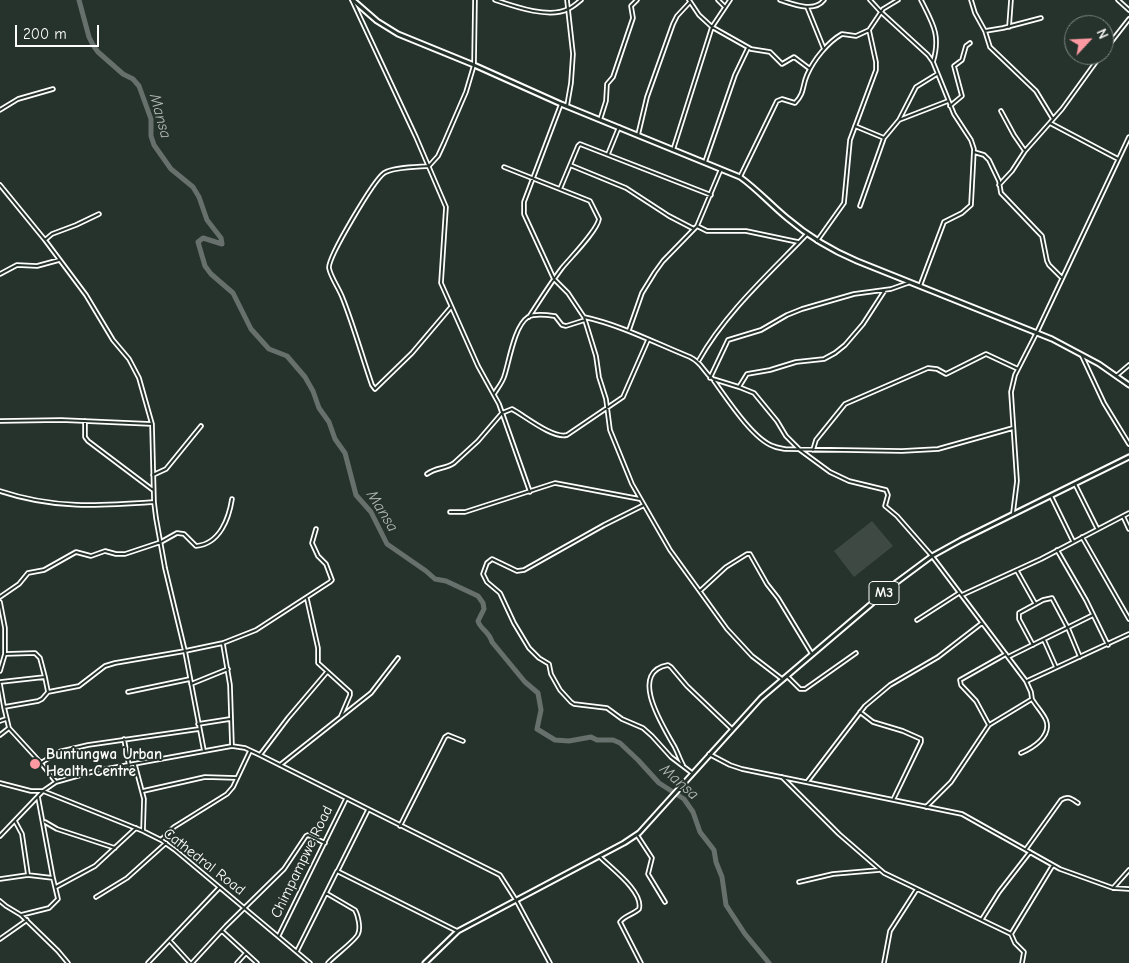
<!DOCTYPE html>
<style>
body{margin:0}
#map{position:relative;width:1129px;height:963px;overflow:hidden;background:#26332d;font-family:"Comic Neue",sans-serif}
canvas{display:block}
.north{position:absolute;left:1064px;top:15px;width:50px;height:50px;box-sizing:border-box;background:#26332d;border:1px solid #7d8581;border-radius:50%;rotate:65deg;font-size:14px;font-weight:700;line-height:20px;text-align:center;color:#fff}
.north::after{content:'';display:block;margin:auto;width:18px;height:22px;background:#ff9aa2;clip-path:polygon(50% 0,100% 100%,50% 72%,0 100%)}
.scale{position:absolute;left:15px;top:25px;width:84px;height:22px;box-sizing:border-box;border:2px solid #fff;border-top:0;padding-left:6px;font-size:15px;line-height:18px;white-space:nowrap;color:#fff;-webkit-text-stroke:4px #26332d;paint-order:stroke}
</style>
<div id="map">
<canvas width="1129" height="963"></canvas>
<div class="north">N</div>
<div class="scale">200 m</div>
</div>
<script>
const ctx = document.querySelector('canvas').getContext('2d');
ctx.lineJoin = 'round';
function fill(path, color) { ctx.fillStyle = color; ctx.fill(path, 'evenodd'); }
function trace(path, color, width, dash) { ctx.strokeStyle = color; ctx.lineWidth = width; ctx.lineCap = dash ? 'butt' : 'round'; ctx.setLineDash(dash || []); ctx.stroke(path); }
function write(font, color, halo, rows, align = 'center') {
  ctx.font = font + ' "Comic Neue",sans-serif'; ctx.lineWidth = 4; ctx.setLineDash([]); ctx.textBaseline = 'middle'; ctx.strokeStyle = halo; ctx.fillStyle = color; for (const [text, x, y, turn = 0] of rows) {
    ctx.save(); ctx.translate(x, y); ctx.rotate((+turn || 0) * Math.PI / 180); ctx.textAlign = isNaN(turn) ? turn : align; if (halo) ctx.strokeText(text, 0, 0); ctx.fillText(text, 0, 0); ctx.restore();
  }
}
fill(new Path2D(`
 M872,521L893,546L854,577L834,551Z`), '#3e4944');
trace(new Path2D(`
 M79,0L89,37L93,45L98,52L123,74L133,79L139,86L151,119V136L154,145L171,169L193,187L199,197L207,220L221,238L222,244L203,238L198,242L205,266L211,274L233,293L251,329L269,349L287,356L305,377L313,391L319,408L329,422L335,439L345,453L356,495L371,512L387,544L426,571L435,579L446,581L478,596L483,603L484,609L478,621C480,629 489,631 492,642L525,682L538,693L541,710L537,729L555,740L569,741L591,737L597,740H613L620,743L638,760L659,783L684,799L693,812L700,832L714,850L716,862L722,877L726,905L745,934L769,963`), '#67706c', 5);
const street = new Path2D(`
 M352,0L416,137L446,207L441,283L478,366L499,404L530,492
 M495,0C513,6 549,19 568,9C573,7 577,3 581,0
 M567,0L573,54L571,83L567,106
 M689,0L699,15L712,27L751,49L770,52L782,64L794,57L810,69
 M718,0L725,7
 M780,0C793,4 814,13 824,0
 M870,0L881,12L928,55L933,62L954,114L971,140L974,149L971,205L962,213L944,222L920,286
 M921,0C933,24 941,35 933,62
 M971,0L975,13L985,31L990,47L1036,91L1053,119
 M1118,0L1129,10
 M807,7L824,49
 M1009,27L1011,0
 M985,31L1003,28L1041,18
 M1104,51L1129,19
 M561,104L524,202V214L554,279L568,293L584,317L596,356L599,377L606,399L610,430L632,484L670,550L727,629L752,656L782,679
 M950,106L962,96L954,66L962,60L966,46L970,43
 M0,110L18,99L53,89
 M1001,111L1014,135L1025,151
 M600,120L606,101L607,84L613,77L633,18L631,6L637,0
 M899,120L948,101
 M1050,123L1118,159
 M855,126L884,138L899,120L916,87L937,74
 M638,135L647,97L673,24L677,16L690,2
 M673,150L712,27L730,0
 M974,152L984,155L989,160L999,181L1001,193L1042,236L1047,261L1049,265L1061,277
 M608,154L619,127
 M705,162L735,75L748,48
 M570,165L626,188L669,216L694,229
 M504,167L590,201L599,219C597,231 571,257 562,268C550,284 540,300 529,317
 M740,177L777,101L782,99L795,103C805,93 802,86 807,75C814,59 828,42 842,34L856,36L869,30L883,9L898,0
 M0,185L45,240L86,295L113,340L129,359L139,378L152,424L154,502L156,518L165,568L185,651L223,643L256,630L330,582L332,580L326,564L318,556L312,543L316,529
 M999,185L1012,171L1025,151L1062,109L1101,55
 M560,189L578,146L580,144L711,195
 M860,206L884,138
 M697,226L707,231H746L798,242
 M45,240L52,234L76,225L99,214
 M817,241L844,203L850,140L876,70V62L869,30
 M0,274L17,265L37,266L59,260
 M451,307L412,353L375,389L372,385C362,356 354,327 343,299C339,288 331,278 329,268C328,257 374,180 384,173C393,167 417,167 429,166L438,156L444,143L466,92L474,65L475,0
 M584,317C621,325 655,343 690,357C704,364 702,371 713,379L739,387L754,393L777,421L786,436L800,450L830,472L849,481L886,490L888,495L885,506L897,516L932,556L1026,681L1031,692L1032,699L989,725L951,782L926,807
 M629,330L642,293L655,272L663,261L697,226L721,169
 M1082,356L1104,403L1129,444
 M699,360C726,312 769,274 807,234
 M1116,376L1129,365
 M710,378L728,340L761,330L787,315L802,309L854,294L891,289L908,283
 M714,381C727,399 753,439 773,446C777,448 781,448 785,449L902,451L938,449L1013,428
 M739,387L747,374L770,370L796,362L824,359L835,353L845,345L863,324L885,290
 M494,394C497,389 502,383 504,377C509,363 514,326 528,317C535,313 548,315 555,316L562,325L566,326L585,320
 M0,421L61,420L152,424
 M85,421V437L88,441L153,490
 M813,450L816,440L845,404L928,368L937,369L946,374L986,354L1018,369
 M427,474C436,467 446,469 454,463L478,441L502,413L512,409C525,416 553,439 567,435L623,397L648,340
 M153,475L166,469L201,426
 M1075,484L1097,528
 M0,491C54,509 98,506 154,502
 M1051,496L1073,541
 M644,505L604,525L524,570L517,571L492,559L487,563L483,574L487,582L500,593L514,623L529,648L539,658L549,664L551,674L560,690L571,702L574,704L607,708L622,719L643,728L652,736L671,757L692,773
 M450,512H465L555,483L640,499
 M1013,513L1017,481L1011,392L1015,375L1037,332L1129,137
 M1123,516L1129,529
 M1082,537L1129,619
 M1057,550L1086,600L1108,645
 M1017,571L1035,603
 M700,591L726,567L747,554H750L767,584L778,598L812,654
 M962,595L1041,559L1129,513
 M0,597L19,584L28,573L44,570L76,552L91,556L105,551L116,554H125L161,542L177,533L184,534L196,546C220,544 229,518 232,499
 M307,599L318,648V663L350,692V695L341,716
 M0,602L5,628V654
 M917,620L959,593
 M1044,640L1056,667
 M223,644L230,685L232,746
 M1033,645L1019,619V613L1043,600L1052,598L1068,628L1080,657
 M1008,657L1093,615
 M0,671L5,654L35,653L40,658L45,677
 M788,677L800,689H805L856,653
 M1027,681L1129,634
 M0,682L45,677L48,692
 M0,684L4,707
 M191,684L228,669
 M128,692L190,679
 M860,712L873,722L903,731L921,739V742L893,800
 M0,721L6,719
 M198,724L230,719
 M989,725L976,701L961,685L960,680L1006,654
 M0,735L9,728
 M124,739L129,766
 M1021,753C1033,748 1052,736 1046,720C1043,713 1036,706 1032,699
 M709,754L730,765L742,769L962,814L1060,869L1113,888L1129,889
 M260,755L288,718L327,672
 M41,763L58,752L88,745L199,729
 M135,765L144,799L143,831
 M280,765L371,693L398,658
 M683,765C679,758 677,750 673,744C663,726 628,672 668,665L671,667L687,686L732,729
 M782,777L839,834L884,873L1011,934
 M56,782L41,763L9,728L4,707L38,701L42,699L48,692L79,686L105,666L115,663L185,651L204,751
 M807,782L865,706L890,685L938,657L982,623
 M0,783L31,791H43L143,831L161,840L175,850L310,963
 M143,791L205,777L237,778
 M15,821L22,834L28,875L53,878L38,797
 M45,822L57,829L115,848
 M400,826L445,737L448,735L463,741
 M637,835L652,858L648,874L665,902
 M0,836L43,791L56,782L95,771L232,746L245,748L260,755L500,875L516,900L550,963
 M161,840L174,827L227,794L233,787L250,751
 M1026,849L1061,800C1068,795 1072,799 1078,803
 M600,857C611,868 644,892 639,909C634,914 624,916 620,922L641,963
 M338,870L368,810
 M0,879L28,875
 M799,882L833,874L879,870
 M56,887L95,866L136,828
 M1113,888L1129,870
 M326,893L355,910C358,915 361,928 358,934C356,940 334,956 328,963
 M96,897L127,878L166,843
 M0,901L6,906L21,915L49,908L58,899L53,878
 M21,915L58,951L68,963
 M982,919L999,892L1030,852
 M222,931L257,963
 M279,935L346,799
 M0,939L27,920
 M170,941L190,963
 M297,951L337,871L457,931
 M148,963L219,888
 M192,963L226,926L284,869L306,836L308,835L325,843
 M237,963L246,953
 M884,963L890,931L917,889
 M1022,963L1024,952L1015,943L1011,934L1053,865`);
const secondary = new Path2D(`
 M353,0L377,21L398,34L474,65L561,104L740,177C757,189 771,205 787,218C808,236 831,250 857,261L1052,339L1099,364L1129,385`);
const primary = new Path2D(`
 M425,963L458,931L624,843L639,833L761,698L897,582L932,556L961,540L1129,457`);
trace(street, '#fff', 5.5);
trace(secondary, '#fff', 7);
trace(primary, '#fff', 7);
trace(street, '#26332d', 2);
trace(secondary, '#26332d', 3);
trace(primary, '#26332d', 3);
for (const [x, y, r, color] of [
 [35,764,6,"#ff9aa2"]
]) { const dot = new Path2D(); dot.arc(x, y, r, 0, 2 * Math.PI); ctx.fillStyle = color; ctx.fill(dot); trace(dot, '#26332d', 2); }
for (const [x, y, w] of [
 [884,593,30]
]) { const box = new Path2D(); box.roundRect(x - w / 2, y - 11.5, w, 23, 4); ctx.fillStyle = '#26332d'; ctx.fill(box); trace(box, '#fff', 1); }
write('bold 14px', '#fff', null, [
 ["M3",884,593]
]);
write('bold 15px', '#fff', '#26332d', [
 ["Buntungwa Urban",46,755],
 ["Health Centre",46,772]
], 'left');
write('15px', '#fff', '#26332d', [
 ["Cathedral Road",204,862,38],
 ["Chimpampwe Road",302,862,-64]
]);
write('italic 16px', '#b3b8b6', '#26332d', [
 ["Mansa",160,116,75],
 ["Mansa",382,511,58],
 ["Mansa",679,782,41]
]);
</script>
